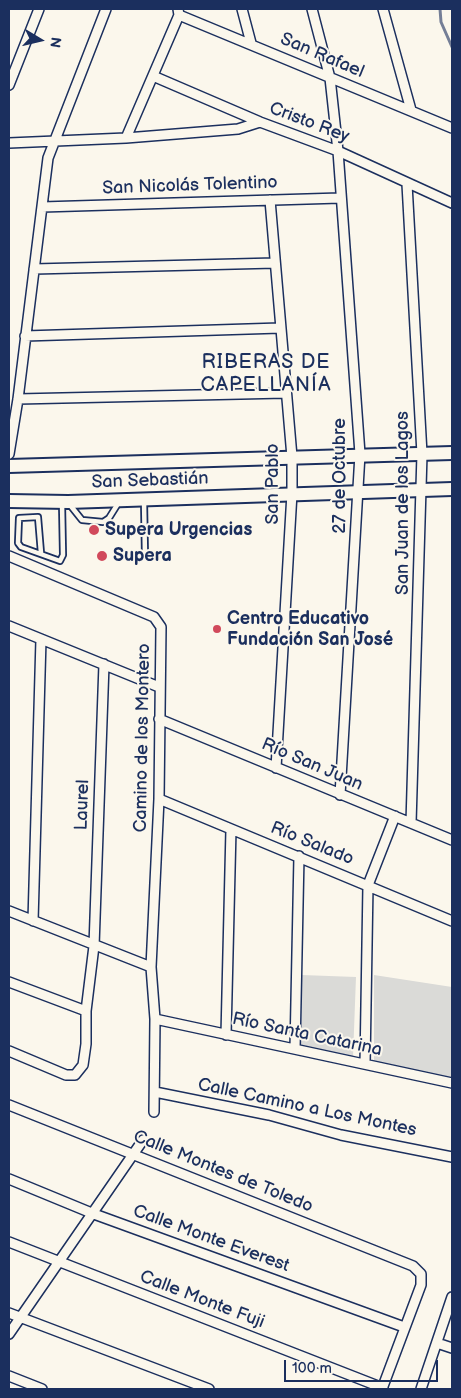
<!DOCTYPE html>
<meta charset="utf-8">
<style>
body{margin:0}
#map{position:relative;width:461px;height:1398px;overflow:hidden;background:#fbf7ec;font-family:"Balsamiq Sans",sans-serif}
canvas{display:block}
.frame{position:absolute;inset:0;border:10px solid #1b2f5e;pointer-events:none}
.north{position:absolute;left:15px;top:15px;width:50px;height:50px;-webkit-text-stroke:4px #fbf7ec;paint-order:stroke;rotate:99deg;font-size:14px;font-weight:700;line-height:20px;text-align:center;color:#1b2f5e}
.north::after{content:'';display:block;margin:auto;width:18px;height:22px;background:#1b2f5e;clip-path:polygon(50% 0,100% 100%,50% 72%,0 100%)}
.scale{position:absolute;left:284px;top:1360px;width:154px;height:22px;box-sizing:border-box;border:2px solid #1b2f5e;border-top:0;padding-left:6px;font-size:15px;line-height:18px;white-space:nowrap;color:#1b2f5e;-webkit-text-stroke:4px #fbf7ec;paint-order:stroke}
</style>
<div id="map">
<canvas width="461" height="1398"></canvas>
<div class="frame"></div>
<div class="north">N</div>
<div class="scale">100 m</div>
</div>
<script>
const ctx = document.querySelector('canvas').getContext('2d');
ctx.lineJoin = 'round';
function fill(path, color) { ctx.fillStyle = color; ctx.fill(path, 'evenodd'); }
function trace(path, color, width, dash) { ctx.strokeStyle = color; ctx.lineWidth = width; ctx.lineCap = dash ? 'butt' : 'round'; ctx.setLineDash(dash || []); ctx.stroke(path); }
function write(font, color, halo, rows, align = 'center') {
  ctx.font = font + ' "Balsamiq Sans",sans-serif'; ctx.lineWidth = 4; ctx.setLineDash([]); ctx.textBaseline = 'middle'; ctx.strokeStyle = halo; ctx.fillStyle = color; for (const [text, x, y, turn = 0] of rows) {
    ctx.save(); ctx.translate(x, y); ctx.rotate((+turn || 0) * Math.PI / 180); ctx.textAlign = isNaN(turn) ? turn : align; if (halo) ctx.strokeText(text, 0, 0); ctx.fillText(text, 0, 0); ctx.restore();
  }
}
fill(new Path2D(`
 M302,975L356,977L353,1057L350,1059L304,1049L301,1044Z
 M374,975L452,987V1080L374,1062Z`), '#dadad7');
trace(new Path2D(`
 M440,9L441,22L452,47`), '#747e96', 3);
const lane = new Path2D(`
 M144,500L145,556
 M70,505L82,520L103,522L109,518L119,502
 M41,553L38,517L19,518L18,543L21,547L60,561L63,555L62,503`);
const street = new Path2D(`
 M242,9L251,43
 M312,9L330,78L338,151L360,454L340,795
 M383,9L411,110
 M179,15L452,128
 M153,76L260,122L338,151L452,203
 M9,85L39,9
 M126,138L179,15L178,9
 M9,143L126,138L238,129L260,122
 M407,184L422,454L411,823
 M270,200L292,457V493L276,768
 M42,207L340,198
 M34,269L275,263
 M25,336L280,328
 M18,399L285,393
 M9,454L18,399L48,158L106,9
 M9,556L154,617L161,627L159,799L151,967L155,1019L154,1112
 M9,626L159,687
 M159,719L452,840
 M159,799L452,921
 M9,911L151,967
 M33,921L41,639
 M9,982L86,1011
 M155,1019L452,1083
 M226,1035L231,829
 M295,1049L299,856
 M9,1051L66,1075H75L83,1065L86,1044V1011L94,946L104,664
 M365,1064L368,885L395,816
 M155,1092L269,1115L341,1135L452,1157
 M9,1105L413,1266L421,1274V1285L382,1389
 M9,1179L94,1214L404,1327
 M9,1242L383,1388
 M9,1313L209,1389
 M9,1334L143,1140
 M437,1343L452,1348
 M9,1376L42,1389
 M421,1389L452,1297`);
const secondary = new Path2D(`
 M9,466L452,453
 M9,501L68,502L452,489`);
trace(lane, '#1b2f5e', 8);
trace(street, '#1b2f5e', 12);
trace(secondary, '#1b2f5e', 16);
trace(lane, '#fbf7ec', 4.5);
trace(street, '#fbf7ec', 9);
trace(secondary, '#fbf7ec', 12);
for (const [x, y, r, color] of [
 [94,530,6,"#d1495b"],
 [102,556,6,"#d1495b"],
 [217,629,5,"#d1495b"]
]) { const dot = new Path2D(); dot.arc(x, y, r, 0, 2 * Math.PI); ctx.fillStyle = color; ctx.fill(dot); trace(dot, '#fbf7ec', 2); }
write('18px', '#1b2f5e', '#fbf7ec', [
 ["San Rafael",322,56,23],
 ["Cristo Rey",309,123,21],
 ["San Nicolás Tolentino",190,186,-2],
 ["27 de Octubre",340,476,-90],
 ["San Sebastián",150,481,-2],
 ["San Pablo",273,484,-90],
 ["San Juan de los Lagos",403,503,-90],
 ["Camino de los Montero",143,738,-89],
 ["Río San Juan",312,765,23],
 ["Laurel",83,805,-88],
 ["Río Salado",312,844,22],
 ["Río Santa Catarina",307,1035,12],
 ["Calle Camino a Los Montes",307,1108,12],
 ["Calle Montes de Toledo",223,1172,22],
 ["Calle Monte Everest",211,1239,20],
 ["Calle Monte Fuji",202,1300,21]
]);
write('bold 18px', '#1b2f5e', '#fbf7ec', [
 ["Supera Urgencias",105,530],
 ["Supera",113,556],
 ["Centro Educativo",227,619],
 ["Fundación San José",227,640]
], 'left');
ctx.letterSpacing = '1px';
write('20px', '#1b2f5e', '#fbf7ec', [
 ["RIBERAS DE",266,363],
 ["CAPELLANÍA",266,386]
]);
ctx.letterSpacing = '0px';
</script>
